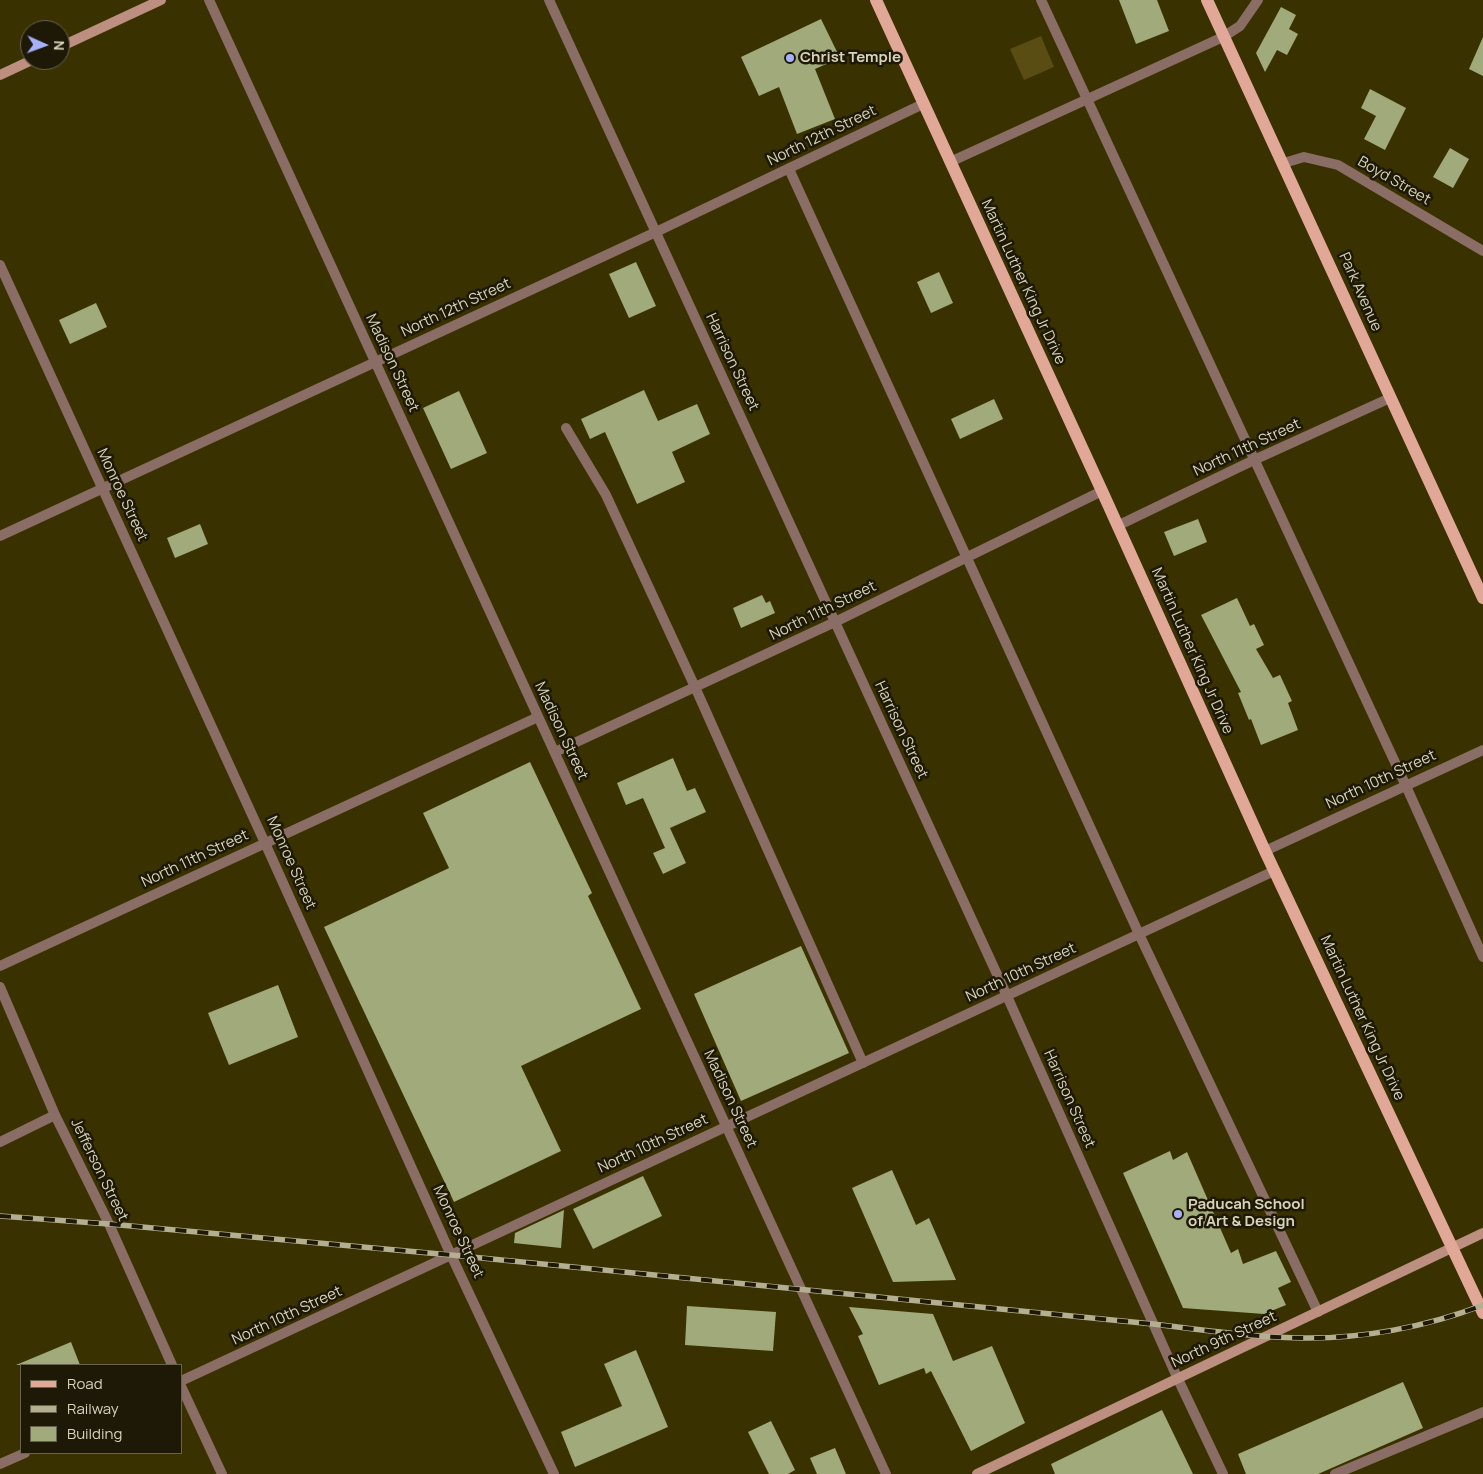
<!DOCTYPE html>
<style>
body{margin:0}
#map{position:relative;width:1483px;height:1474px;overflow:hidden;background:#3a3100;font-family:Manrope,sans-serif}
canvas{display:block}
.legend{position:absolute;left:20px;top:1364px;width:162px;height:90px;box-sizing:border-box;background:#1d1906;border:1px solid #68634e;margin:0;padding:6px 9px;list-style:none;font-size:15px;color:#d8d3bb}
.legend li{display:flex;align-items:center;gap:10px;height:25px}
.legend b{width:25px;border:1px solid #68634e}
.north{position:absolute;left:20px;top:20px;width:50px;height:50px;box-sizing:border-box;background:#1d1906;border:1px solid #68634e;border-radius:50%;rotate:92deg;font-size:14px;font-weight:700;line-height:20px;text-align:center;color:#d8d3bb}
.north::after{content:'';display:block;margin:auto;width:18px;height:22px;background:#a6b1fc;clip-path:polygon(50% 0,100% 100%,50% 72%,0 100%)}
</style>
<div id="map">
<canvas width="1483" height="1474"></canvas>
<ul class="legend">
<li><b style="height:6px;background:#e2a897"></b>Road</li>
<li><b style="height:6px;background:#b5af92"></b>Railway</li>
<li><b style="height:14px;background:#a0aa7a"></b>Building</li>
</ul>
<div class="north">N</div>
</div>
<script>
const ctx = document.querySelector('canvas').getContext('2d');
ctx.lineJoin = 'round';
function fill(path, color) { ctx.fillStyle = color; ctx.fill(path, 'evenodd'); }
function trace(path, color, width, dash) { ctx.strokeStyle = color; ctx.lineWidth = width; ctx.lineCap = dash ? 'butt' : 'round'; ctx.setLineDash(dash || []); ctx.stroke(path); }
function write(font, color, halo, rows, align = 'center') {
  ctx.font = font + ' Manrope,sans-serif'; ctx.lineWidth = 5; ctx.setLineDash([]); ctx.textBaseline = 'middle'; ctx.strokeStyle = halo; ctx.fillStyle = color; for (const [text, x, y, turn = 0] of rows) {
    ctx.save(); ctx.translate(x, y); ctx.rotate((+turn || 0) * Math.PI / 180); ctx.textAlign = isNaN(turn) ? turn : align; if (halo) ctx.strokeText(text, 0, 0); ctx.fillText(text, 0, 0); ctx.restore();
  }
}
fill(new Path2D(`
 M1041,36L1054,67L1024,80L1010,49Z`), '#594d14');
fill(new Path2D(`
 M1119,0H1157L1169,31L1136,44Z
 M1281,7L1296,15L1289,29L1298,34L1287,55L1277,50L1265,72L1256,53Z
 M821,19L840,58L815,69L835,119L797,134L779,87L759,96L741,57Z
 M1483,37V76L1469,69Z
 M1370,89L1406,108L1385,150L1364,139L1376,116L1361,108Z
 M1450,148L1469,159L1453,188L1433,177Z
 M636,262L656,306L629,318L609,274Z
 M939,272L953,303L931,313L917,282Z
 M96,303L107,327L70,344L59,320Z
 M644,390L658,421L697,404L710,434L672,452L685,482L637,504L605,432L590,439L581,419Z
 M459,391L487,453L451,469L423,408Z
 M994,399L1003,419L960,439L951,419Z
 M1198,519L1207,542L1174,556L1164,532Z
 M200,524L208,544L175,558L167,538Z
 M762,595L766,603L770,601L775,613L741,628L733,608Z
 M1237,598L1250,626L1254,624L1264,645L1256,649L1273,678L1280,675L1292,701L1288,703L1298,730L1261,745L1251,719L1249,720L1238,693L1241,692L1201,615Z
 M673,758L687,791L695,788L706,812L670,828L686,863L663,874L653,853L665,848L643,798L626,805L617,783Z
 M530,762L592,893L588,896L641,1009L521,1066L561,1151L454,1202L324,927L449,868L423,813Z
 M801,946L849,1053L741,1101L694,994Z
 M278,985L298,1037L229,1065L208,1013Z
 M1170,1151L1173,1160L1187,1152L1231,1253L1238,1249L1243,1264L1276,1251L1291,1282L1278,1288L1286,1305L1264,1314L1183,1308L1123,1173Z
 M892,1170L916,1225L929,1218L956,1280L893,1282L852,1188Z
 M643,1176L662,1216L593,1249L573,1209Z
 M564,1210L561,1248L514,1243L515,1233Z
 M687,1306L776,1312L773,1351L685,1345Z
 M849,1307L933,1314L953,1361L992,1346L1025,1423L971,1451L931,1371L926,1374L924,1368L879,1385L858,1336L863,1334Z
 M71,1342L80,1365H16Z
 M636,1350L668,1427L575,1467L561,1432L622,1406L604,1364Z
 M1403,1382L1423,1428L1318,1474H1246L1238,1454Z
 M1162,1410L1193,1474H1055L1051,1464Z
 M771,1421L795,1470L788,1474H769L748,1432Z
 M835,1448L846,1474H817L810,1458Z`), '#a0aa7a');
trace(new Path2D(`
 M1041,0L1406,786L1483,957
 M789,169L1139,934L1318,1312
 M566,428L606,495L695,687L863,1063
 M1335,1474L1483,1412`), '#8a6d65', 10);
trace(new Path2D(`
 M209,0L886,1474
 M549,0L1007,996L1177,1377L1223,1474
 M950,162L1223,37L1240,26L1258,0
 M1284,163L1304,157L1338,165L1483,251
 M0,265L265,843L451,1255L554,1474
 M1117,526L1254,460L1390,398
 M0,536L656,232L923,104
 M555,752L835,622L1102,491
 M1265,851L1483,750
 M0,966L538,717
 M0,987L55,1115L109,1224L172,1365
 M0,1142L55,1115
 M181,1381L1274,871
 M181,1386L222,1474
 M0,1464L25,1453`), '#8a6d65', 10);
trace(new Path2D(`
 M60,47L161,0
 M0,75L32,60
 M977,1474L1483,1233`), '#bc8f81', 10);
trace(new Path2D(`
 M876,0L1102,491L1265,851L1483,1313
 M1207,0L1483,598`), '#e2a897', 12);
const rail = new Path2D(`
 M0,1216L109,1224L451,1255L1153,1324C1202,1330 1251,1337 1301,1338C1362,1339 1426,1327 1483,1305`);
trace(rail, '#b5af92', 5.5);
trace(rail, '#1d1906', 4, [11]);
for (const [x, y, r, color] of [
 [790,58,5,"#a6b1fc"],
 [1178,1214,5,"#a6b1fc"]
]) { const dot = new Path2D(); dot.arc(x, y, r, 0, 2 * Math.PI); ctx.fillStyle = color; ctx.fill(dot); trace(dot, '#1d1906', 2); }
write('bold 15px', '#d8d3bb', '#1d1906', [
 ["Christ Temple",800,58],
 ["Paducah School",1188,1205],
 ["of Art & Design",1188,1222]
], 'left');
write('15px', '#d8d3bb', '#1d1906', [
 ["North 12th Street",822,136,-26],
 ["Boyd Street",1394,181,30],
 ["Martin Luther King Jr Drive",1023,282,65],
 ["Park Avenue",1360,292,66],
 ["North 12th Street",456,308,-25],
 ["Harrison Street",732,362,65],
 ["Madison Street",392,363,65],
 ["North 11th Street",1247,448,-25],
 ["Monroe Street",122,495,65],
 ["North 11th Street",823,611,-26],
 ["Martin Luther King Jr Drive",1192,651,66],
 ["Harrison Street",901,730,65],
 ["Madison Street",561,731,65],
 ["North 10th Street",1381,780,-25],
 ["North 11th Street",195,859,-25],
 ["Monroe Street",291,863,66],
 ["North 10th Street",1021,973,-25],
 ["Martin Luther King Jr Drive",1362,1018,65],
 ["Madison Street",730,1099,65],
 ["Harrison Street",1069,1099,66],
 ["North 10th Street",653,1144,-25],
 ["Jefferson Street",99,1170,64],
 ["Monroe Street",458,1232,65],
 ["North 10th Street",287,1316,-25],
 ["North 9th Street",1224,1340,-25]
]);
</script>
